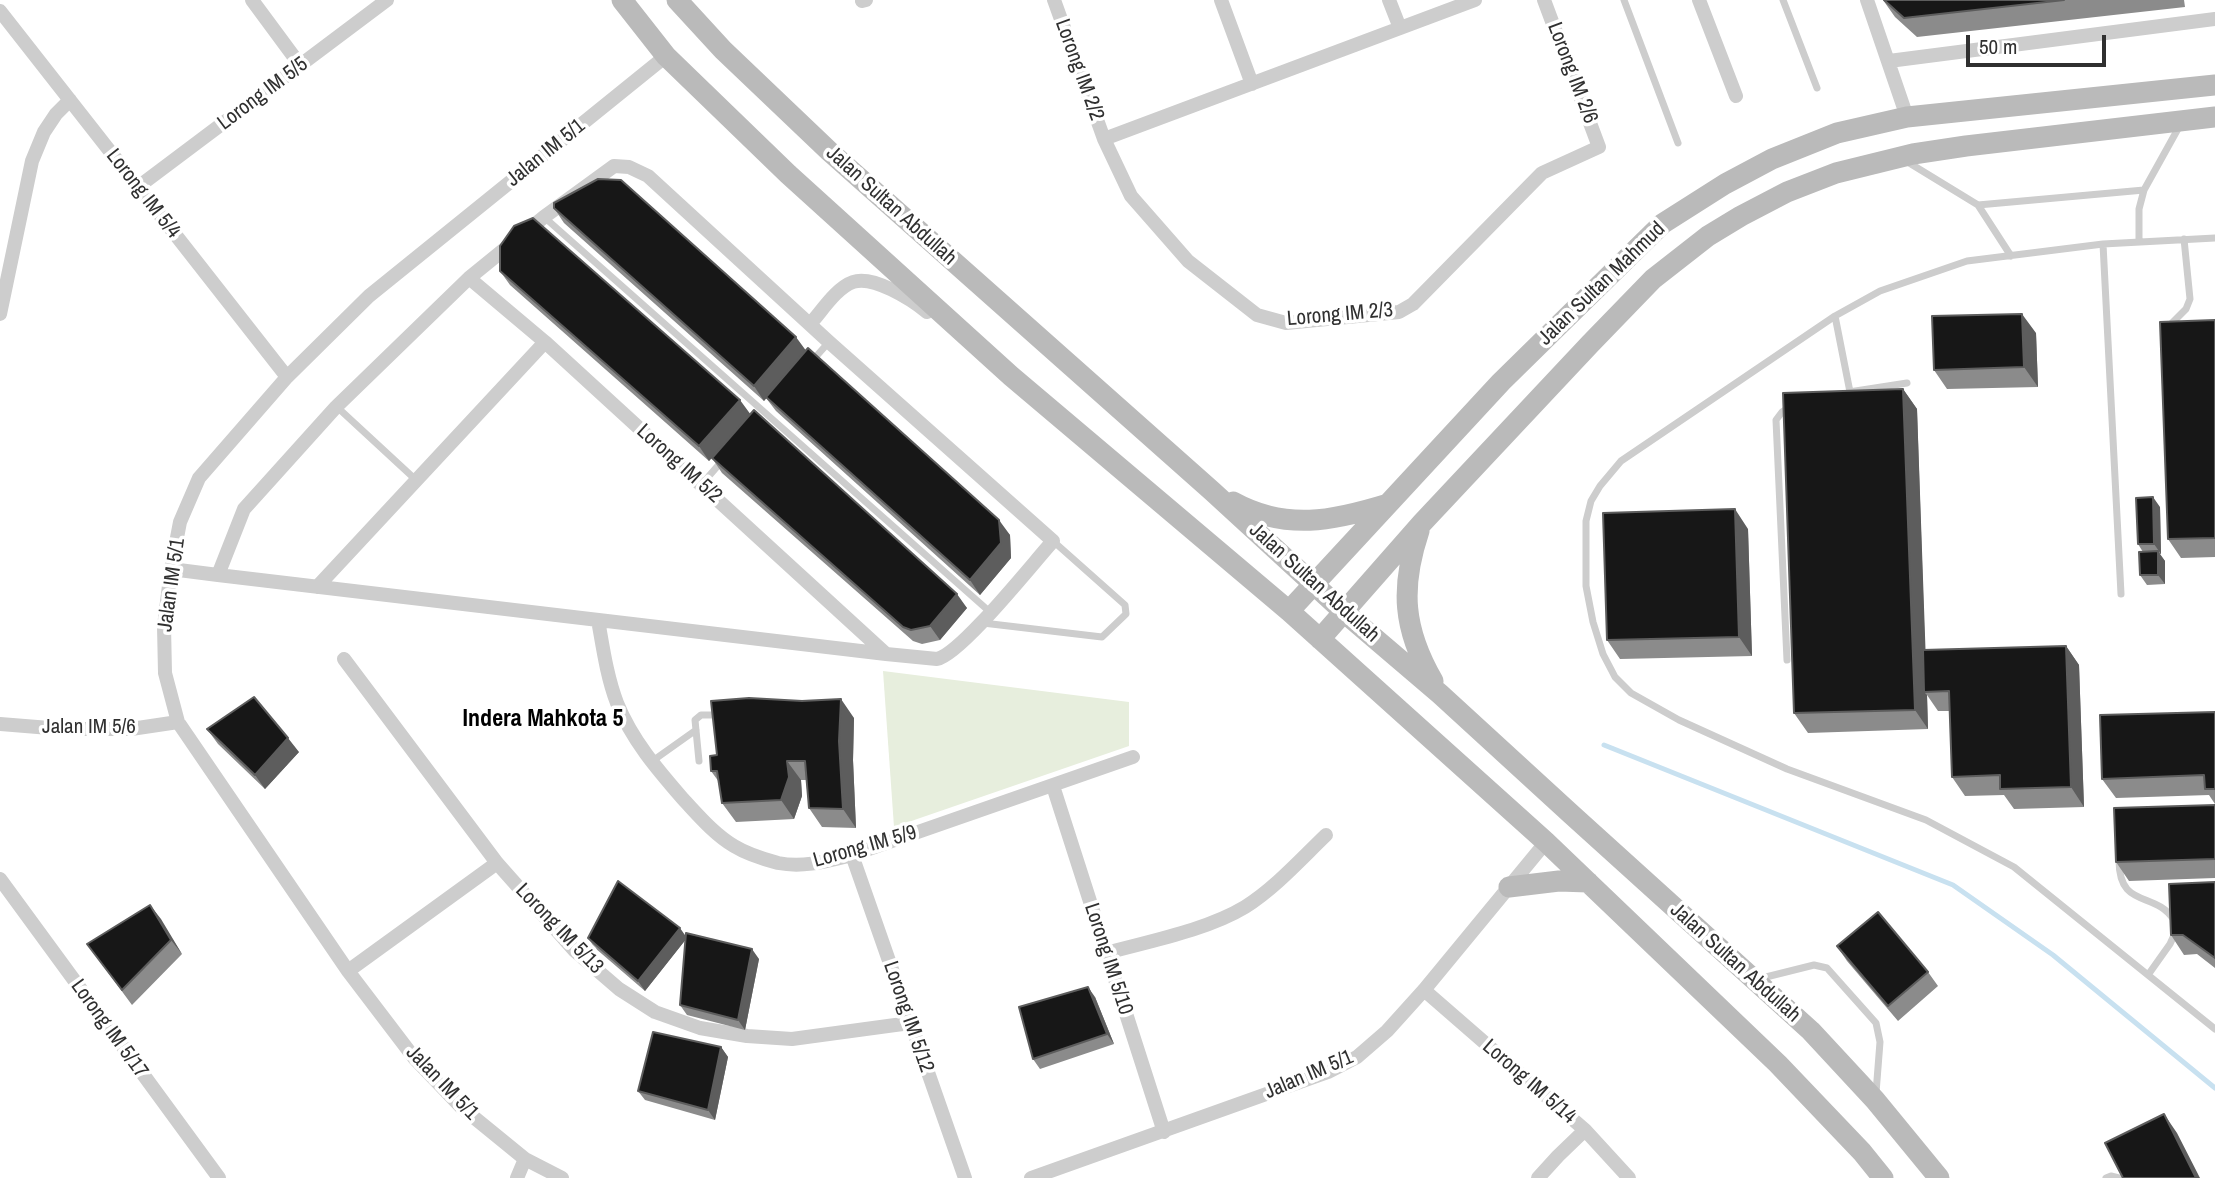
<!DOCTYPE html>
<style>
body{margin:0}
#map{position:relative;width:2215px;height:1178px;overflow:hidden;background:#fff;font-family:"Archivo Narrow",sans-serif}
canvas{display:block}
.scale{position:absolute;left:1966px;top:35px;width:140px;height:32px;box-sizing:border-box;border:4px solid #303030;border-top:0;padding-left:9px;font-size:21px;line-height:24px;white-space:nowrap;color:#303030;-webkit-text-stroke:5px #fff;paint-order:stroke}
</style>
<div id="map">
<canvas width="2215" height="1178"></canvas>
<div class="scale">50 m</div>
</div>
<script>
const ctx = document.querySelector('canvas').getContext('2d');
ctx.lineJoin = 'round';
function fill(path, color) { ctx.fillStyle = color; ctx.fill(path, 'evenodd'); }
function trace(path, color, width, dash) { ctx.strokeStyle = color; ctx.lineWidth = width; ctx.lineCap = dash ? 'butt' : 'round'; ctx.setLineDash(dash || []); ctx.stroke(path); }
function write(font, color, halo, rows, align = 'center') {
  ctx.font = font + ' "Archivo Narrow",sans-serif'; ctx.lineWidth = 7; ctx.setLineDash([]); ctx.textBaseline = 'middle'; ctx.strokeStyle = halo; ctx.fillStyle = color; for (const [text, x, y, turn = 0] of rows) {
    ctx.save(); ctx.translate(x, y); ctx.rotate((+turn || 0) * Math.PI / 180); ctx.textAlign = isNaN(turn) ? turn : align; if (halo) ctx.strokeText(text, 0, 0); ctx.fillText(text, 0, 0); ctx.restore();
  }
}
fill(new Path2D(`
 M883,671L1129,702V746L894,827Z`), '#e7eedd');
trace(new Path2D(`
 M1604,745L1953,885L2053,955L2215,1088`), '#c8e1f0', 5);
trace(new Path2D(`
 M1624,0L1678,143
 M1783,0L1817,88
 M1906,161L1978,205L2011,256
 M1978,205L2144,190
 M544,217L990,612
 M2215,238L2103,244L1967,261L1880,291L1835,316L1621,461L1600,486L1591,501L1586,521V586L1593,622L1603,654L1615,677L1631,693L1679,720L1787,769L1926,820L2014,867L2215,1029
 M2139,242V209L2144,190L2179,127
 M2103,244L2121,594
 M1835,316L1850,392
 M2168,327L2186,309L2190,299L2184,239
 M812,361L829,342
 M1849,392L1907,383
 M337,407L416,480
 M702,484L722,461
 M983,623L1102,637L1126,614L1125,605L1053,541
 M1787,660L1776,420L1782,412L1790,407
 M699,761L695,720L701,715H721
 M651,762L696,730
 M2119,860C2119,910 2155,890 2174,920
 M2148,975L2170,944L2176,931
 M1758,979L1814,965L1827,968L1876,1023L1880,1042L1876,1093
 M2106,1178L2111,1176L2119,1178`), '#cdcdcd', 7);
trace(new Path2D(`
 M252,0L300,65
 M1054,0L1104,139L1131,196L1188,261L1257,315L1286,323L1399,312L1413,304L1542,173L1599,147L1544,0
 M1221,0L1252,84
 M1389,0L1400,28
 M1699,0L1736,96
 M1867,0L1907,117
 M862,1L866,0
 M0,11L287,377
 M1889,61L2215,19
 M1104,139L1475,0
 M138,187L387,0
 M469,278L545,342L886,654
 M0,314L32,161L44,132L56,114L70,100
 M810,324C822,311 836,288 853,282C873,275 911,299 927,312
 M171,569L218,575L886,654L937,659C961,654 1033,563 1053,541L829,342L648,176L629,167L614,166L544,217L469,278L336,407L244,509L218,575
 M317,587L545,342
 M598,620C603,648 607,677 617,703C632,740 657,769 683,799C699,816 714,834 734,846C747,854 763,859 778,863C804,868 827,861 852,855L1133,757
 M344,659L497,863L575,951L619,989L655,1012L700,1028L747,1036L792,1039L910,1023
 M0,724L62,729H131L178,722
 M1053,786L1164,1132
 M852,855L965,1178
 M0,879L219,1178
 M1106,953C1150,941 1207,930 1245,907C1275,888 1300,860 1326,835
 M348,971L497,863
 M1424,990L1585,1130L1629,1178
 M517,1178L525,1159
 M562,1178L525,1159L460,1106L415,1059L348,971L178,722L165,673L164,626L171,569L180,522L199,478L287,377L369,296L666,56
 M1031,1178L1328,1072L1357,1057L1387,1031L1424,990L1546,842
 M1538,1178L1558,1156L1585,1130`), '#cdcdcd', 14);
trace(new Path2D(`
 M622,0L666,56L788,174L1011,376L1289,611L1546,842L1778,1064L1862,1152L1883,1178
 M677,0L723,50L829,151L1212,491L1345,613L1440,694L1571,814L1811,1031L1875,1100L1939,1178
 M1233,502C1286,531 1333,521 1388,504
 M1419,531C1400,588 1403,629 1433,681
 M1289,611L1501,382L1662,224L1725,184L1772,159L1837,133L1907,117L2215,85
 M1320,639L1422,523L1590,344L1653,279L1708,236L1741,216L1787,192L1836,173L1913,154L1966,146L2215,117
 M1509,887L1559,881L1588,882`), '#bababa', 21);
fill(new Path2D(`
 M1883,0H2184L2185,7L1917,37L1895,17Z
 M554,208L806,351L1010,535L1011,558L980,595L776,411L766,398L764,401L564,223Z
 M500,271L750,414L967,608L940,640L922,644L913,641L722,473L712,458L727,441L709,461L510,285Z
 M2215,320V557L2181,558L2168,539Z
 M2036,333L2038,387L1947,389L1934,370Z
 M1903,389L1917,409L1925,650L2066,646L2079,665L2084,807L2014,809L2004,795L1965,796L1952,777L1950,711H1938L1927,695L1928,729L1808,733L1794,713Z
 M2160,507L2161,554H2159L2165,561V584L2147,585L2140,575L2143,552L2138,544Z
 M1748,529L1752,656L1620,659L1607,640Z
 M802,701L854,718L853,760L856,828L822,827L809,808L806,780H801L802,796L794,819L736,822L722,803L719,782L711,771L717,755Z
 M2215,712V804L2209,795L2116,798L2102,779Z
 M207,729L299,752L265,789L218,744Z
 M2215,805V878L2129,881L2116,862Z
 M2215,882V968L2197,954L2184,955L2171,935Z
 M150,905L182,954L132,1005L87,944Z
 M686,936L759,959L745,1030L687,1015L680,1005L686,939L645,991L595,948L588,938Z
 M1837,946L1928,972L1938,986L1898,1021L1847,961Z
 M1095,997L1114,1044L1040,1069L1033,1059Z
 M721,1047L728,1057L715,1120L645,1100L638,1091Z`), '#8b8b8b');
fill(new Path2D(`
 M2022,314L2036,333L2038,387L2024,367Z
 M796,337L807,352L764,401L754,386Z
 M1903,389L1917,409L1927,692H1924L1927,695L1928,729L1915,710Z
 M740,400L751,415L709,461L699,446Z
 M2153,497L2160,507L2161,554L2154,544Z
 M1735,509L1748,529L1752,656L1739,637Z
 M999,520L1010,535L1011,558L980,595L970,580Z
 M2158,551L2165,561V584L2158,575Z
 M957,594L967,608L940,640L930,626Z
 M2066,646L2079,665L2084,807L2071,787Z
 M841,699L854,718L853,760L856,828L843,809L839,741Z
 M288,738L299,752L265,789L255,775Z
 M787,761L801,780L802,796L794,819L781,800Z
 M150,905L161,919L182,954L171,940Z
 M680,928L687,938L645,991L638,981Z
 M752,949L759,959L745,1030L738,1020Z
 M1088,987L1095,997L1114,1044L1107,1034Z
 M721,1047L728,1057L715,1120L708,1110Z
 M2164,1114L2177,1133L2200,1178H2196Z`), '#5d5d5d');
const building = new Path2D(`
 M1884,0H2064L1904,18Z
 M598,179L621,180L796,337L754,386L554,208V203Z
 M533,218L740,400L699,446L500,271V246L514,226Z
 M2022,314L2024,367L1934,370L1932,316Z
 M2215,320V538L2168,539L2160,322Z
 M808,348L999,520L1001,543L970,580L766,397Z
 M1903,389L1915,710L1794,713L1783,393Z
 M754,410L957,594L930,626L911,630L903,627L712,458Z
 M2153,497L2154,544H2138L2136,498Z
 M1735,509L1739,637L1607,640L1603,513Z
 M2158,551V575H2140L2139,552Z
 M2066,646L2071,787L2000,789V775L1952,777L1949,691L1924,692L1923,650Z
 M254,697L288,738L255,775L207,729Z
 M749,698L802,701L841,699L839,741L843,809L809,808L805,761H787L789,777L781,800L722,803L717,771H711L710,756L717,755L711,701Z
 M2215,712V789H2205L2204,775L2102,779L2100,715Z
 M2215,805V859L2116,862L2114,808Z
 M618,881L680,928L638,981L588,938Z
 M2215,882V958L2183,935H2171L2169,884Z
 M150,905L171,940L122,990L87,944Z
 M1878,912L1928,972L1888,1006L1837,946Z
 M686,933L752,949L738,1020L680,1005Z
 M1088,987L1107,1034L1033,1059L1019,1007Z
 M653,1032L721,1047L708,1110L638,1091Z
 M2164,1114L2196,1178H2123L2105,1143Z`);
fill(building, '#171717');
trace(building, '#5d5d5d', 2);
write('21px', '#303030', '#fff', [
 ["Lorong IM 2/2",1079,70,70],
 ["Lorong IM 2/6",1572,73,69],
 ["Lorong IM 5/5",263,94,-37],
 ["Jalan IM 5/1",546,153,-39],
 ["Lorong IM 5/4",143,194,52],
 ["Jalan Sultan Abdullah",891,206,42],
 ["Jalan Sultan Mahmud",1602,284,-44],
 ["Lorong IM 2/3",1340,315,-5],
 ["Lorong IM 5/2",679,464,42],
 ["Jalan Sultan Abdullah",1314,583,42],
 ["Jalan IM 5/1",172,585,-82],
 ["Jalan IM 5/6",89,727],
 ["Lorong IM 5/9",865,847,-16],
 ["Lorong IM 5/13",559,929,46],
 ["Lorong IM 5/10",1108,959,72],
 ["Jalan Sultan Abdullah",1735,963,42],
 ["Lorong IM 5/12",908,1017,71],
 ["Lorong IM 5/17",109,1029,54],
 ["Jalan IM 5/1",1309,1075,-23],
 ["Lorong IM 5/14",1529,1082,41],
 ["Jalan IM 5/1",442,1083,46]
]);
write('bold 24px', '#000', '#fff', [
 ["Indera Mahkota 5",543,720]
]);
</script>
